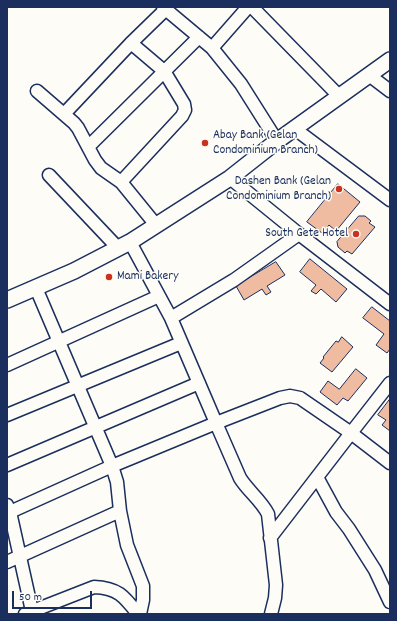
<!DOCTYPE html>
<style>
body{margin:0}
#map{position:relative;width:397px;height:621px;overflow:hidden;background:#fdfcf7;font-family:Dekko,sans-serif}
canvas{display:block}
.frame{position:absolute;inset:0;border:8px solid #1b2f5e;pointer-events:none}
.scale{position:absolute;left:12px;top:591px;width:80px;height:18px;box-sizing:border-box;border:2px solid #1b2f5e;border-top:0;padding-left:5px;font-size:12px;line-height:14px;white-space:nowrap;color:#1b2f5e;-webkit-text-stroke:3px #fdfcf7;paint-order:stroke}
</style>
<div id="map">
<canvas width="397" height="621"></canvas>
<div class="frame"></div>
<div class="scale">50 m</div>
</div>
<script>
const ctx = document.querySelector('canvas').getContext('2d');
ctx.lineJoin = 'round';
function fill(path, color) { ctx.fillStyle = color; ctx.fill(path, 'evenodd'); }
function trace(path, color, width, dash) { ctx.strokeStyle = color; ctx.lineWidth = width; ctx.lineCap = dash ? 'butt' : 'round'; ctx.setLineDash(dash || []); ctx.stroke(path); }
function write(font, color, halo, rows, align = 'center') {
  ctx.font = font + ' Dekko,sans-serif'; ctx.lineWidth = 3; ctx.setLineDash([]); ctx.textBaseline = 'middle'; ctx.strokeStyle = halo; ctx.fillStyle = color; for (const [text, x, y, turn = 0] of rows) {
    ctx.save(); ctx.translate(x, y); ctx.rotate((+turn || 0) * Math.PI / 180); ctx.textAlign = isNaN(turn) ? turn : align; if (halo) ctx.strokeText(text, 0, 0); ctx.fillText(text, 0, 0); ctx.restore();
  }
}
const building = new Path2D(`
 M338,184L360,202L336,231L329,225L322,233L307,222Z
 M359,216H365L371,221L369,223L375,227L352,254L347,251L345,253L338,247L337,242Z
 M310,259L347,289L336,302L321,289L316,294L311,291L316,285L300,272Z
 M276,262L285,275L267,286L271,292L266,295L262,289L244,300L236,286Z
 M372,307L390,321V349L387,353L376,345L384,334L363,318Z
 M342,337L353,347L332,372L320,363L324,358L323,357L336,341L338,342Z
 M356,369L367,378L348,401L343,398L337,405L320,392L328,381L339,389Z
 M390,399V431L382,425L386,420L378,415Z`);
fill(building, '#efbca1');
trace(building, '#1b2f5e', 1);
const minor = new Path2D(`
 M163,7L212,48L241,84L277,141
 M252,7L339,96
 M212,48L248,7
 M369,75L390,91
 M37,91L74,123L78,128L95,160L101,168L121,182L156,225
 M64,114L131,43L166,9
 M295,129L390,200
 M88,147L199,37
 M49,175L118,248
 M230,178L299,234L390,304
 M121,182L182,116L185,110L184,104L164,71L131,43
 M130,242L171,318L216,423L280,398L290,396L300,398L351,433L270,538
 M171,318L234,280L299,234
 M7,365L159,296
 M390,383L351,433L390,463
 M7,415L181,343
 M7,465L199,383
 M317,477L336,512L349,529L375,570L390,602
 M7,505L10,512L112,466L36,288
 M7,513L10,512L32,611
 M7,562L120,511
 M25,614L94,587C118,588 124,596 138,614
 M140,614L143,600V586L127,545L120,511L117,482L112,466L216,423L240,478C248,491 261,500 268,514L276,585L275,598L271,614`);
const tertiary = new Path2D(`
 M7,300L74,271L130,242L230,178L277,141L390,60`);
trace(minor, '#1b2f5e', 15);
trace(tertiary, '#1b2f5e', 18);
trace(minor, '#fdfcf7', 12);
trace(tertiary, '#fdfcf7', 15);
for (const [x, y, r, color] of [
 [205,143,4,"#c8321e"],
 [339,189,4,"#c8321e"],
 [356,234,4,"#c8321e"],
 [109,277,4,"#c8321e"]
]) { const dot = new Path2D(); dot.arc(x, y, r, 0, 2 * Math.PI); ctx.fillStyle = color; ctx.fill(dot); trace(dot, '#fdfcf7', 1.5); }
write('13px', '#1b2f5e', '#fdfcf7', [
 ["Abay Bank (Gelan",213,136],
 ["Condominium Branch)",213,151],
 ["Dashen Bank (Gelan",331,182,"right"],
 ["Condominium Branch)",331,197,"right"],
 ["South Gete Hotel",348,234,"right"],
 ["Mami Bakery",117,277]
], 'left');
</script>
